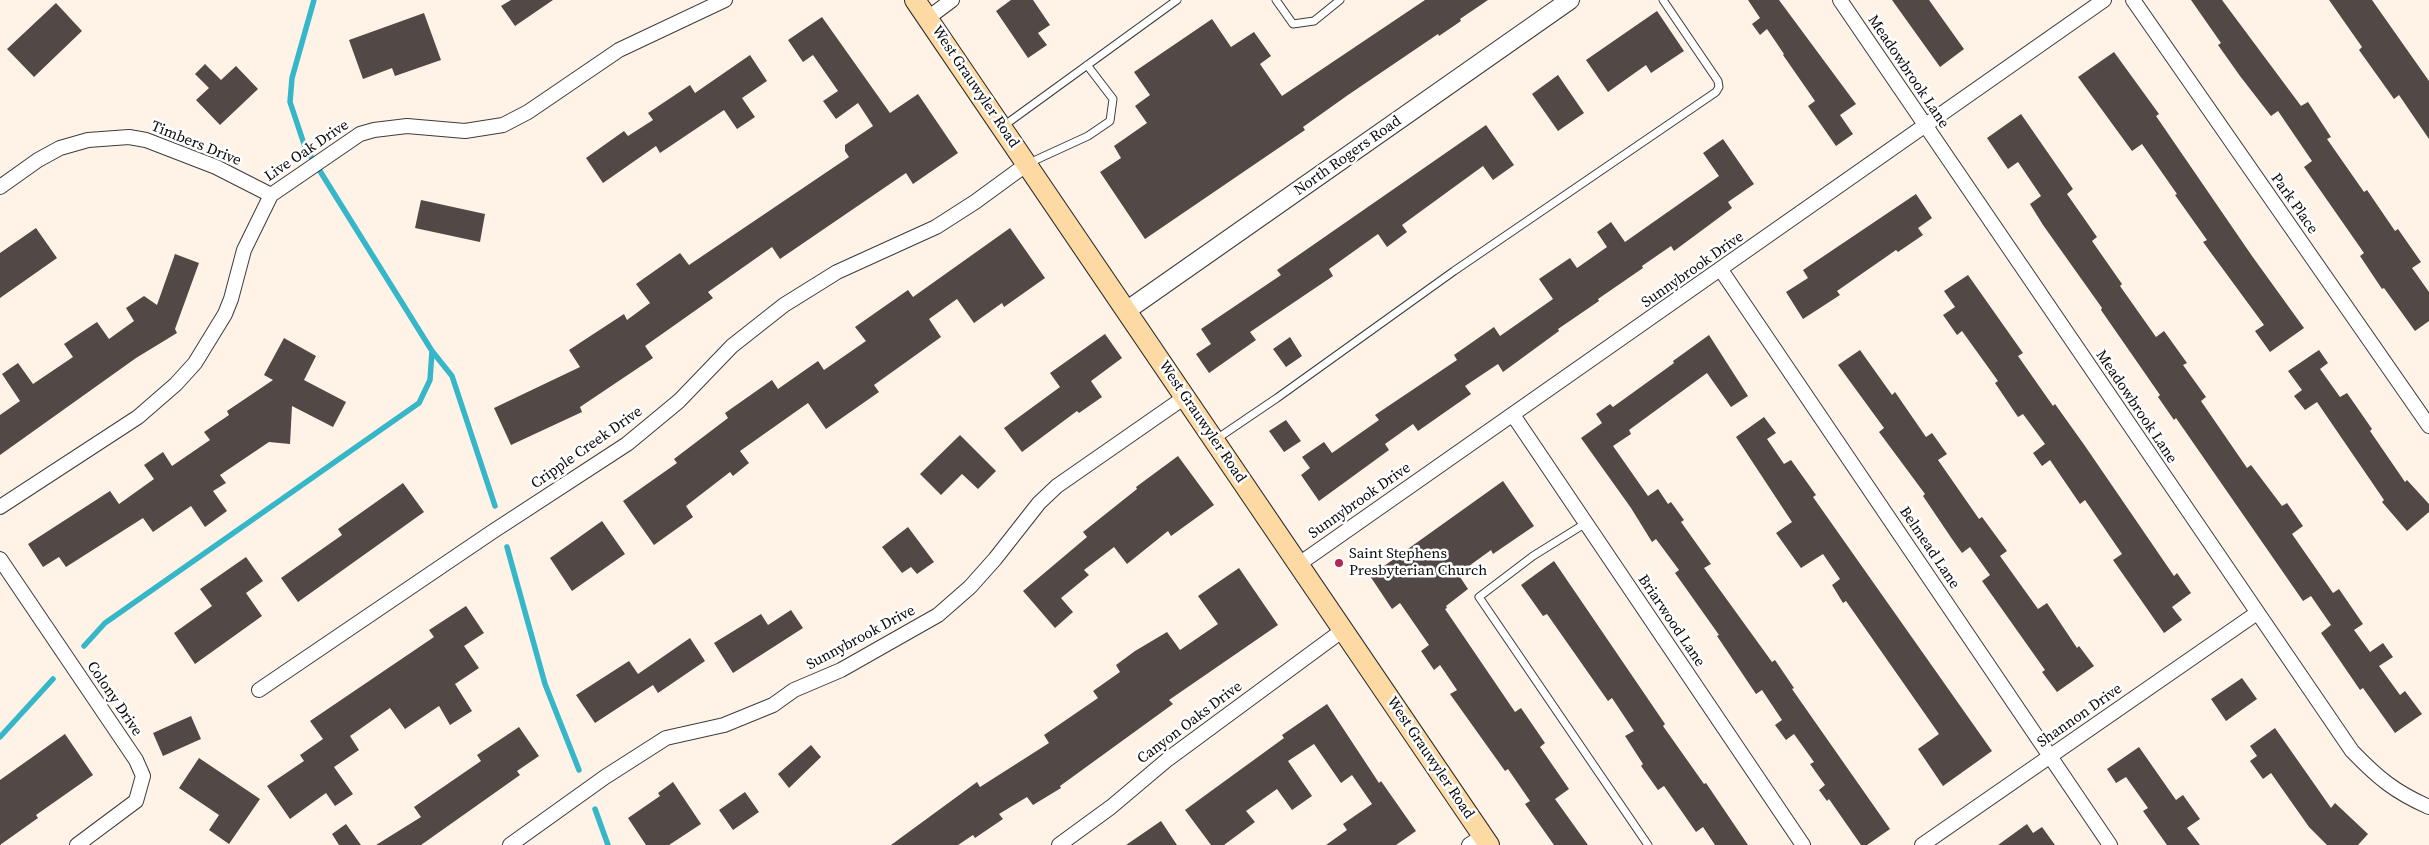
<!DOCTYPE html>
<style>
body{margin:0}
canvas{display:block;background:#fef3e6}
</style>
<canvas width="2429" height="845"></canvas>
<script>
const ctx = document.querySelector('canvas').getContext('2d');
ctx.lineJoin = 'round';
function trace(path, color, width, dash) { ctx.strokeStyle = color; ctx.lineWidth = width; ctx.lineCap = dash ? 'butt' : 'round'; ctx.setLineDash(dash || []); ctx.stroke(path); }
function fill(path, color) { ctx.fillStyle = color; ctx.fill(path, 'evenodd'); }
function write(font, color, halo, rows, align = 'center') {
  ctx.font = font + ' "Source Serif 4",serif'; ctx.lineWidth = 5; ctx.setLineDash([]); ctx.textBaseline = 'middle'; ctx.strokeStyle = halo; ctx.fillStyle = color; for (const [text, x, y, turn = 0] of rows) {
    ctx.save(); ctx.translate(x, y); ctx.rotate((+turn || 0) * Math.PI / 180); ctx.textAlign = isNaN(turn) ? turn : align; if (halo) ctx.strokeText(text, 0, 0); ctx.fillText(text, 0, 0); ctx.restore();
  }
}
trace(new Path2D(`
 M432,351L452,376L495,506
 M507,547L545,684L579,770
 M84,646L105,623L419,403L430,380L432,351L305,147L290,102L292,78L314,0
 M0,737L53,679
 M595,809L608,845`), '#36b7c9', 5.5);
fill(new Path2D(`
 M511,0H553L515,26L501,6Z
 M1011,0H1033L1050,25L1038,33L1047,45L1028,58L996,11Z
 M1425,0H1488L1460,19L1461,21L1439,36L1438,34L1348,95L1303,127L1305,130L1145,239L1100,172L1121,158L1114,146L1147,123L1135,106L1150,95L1134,72L1212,19L1231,47L1254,32L1271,56L1260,64L1282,96Z
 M1748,0H1779L1856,104L1840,115L1853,134L1836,146L1808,106L1815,101L1783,55L1784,54L1767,29L1760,35L1752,24L1760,18Z
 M1892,0H1929L1964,49L1940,67Z
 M2191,0H2222L2301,106L2308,102L2331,137L2327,139L2364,192L2367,190L2395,231L2398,229L2421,262L2412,268L2429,292V321L2415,331L2384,288L2382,289L2360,256L2364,253L2304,167L2312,161L2278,111L2271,116L2240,76L2218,45L2221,43Z
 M2329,0H2372L2429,81V139L2399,95L2394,99L2359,50L2362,47Z
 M56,3L82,31L34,77L7,49Z
 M1657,11L1684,51L1651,73L1646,65L1608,92L1586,60Z
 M424,13L441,60L395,76L392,68L363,79L349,40Z
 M822,17L890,113L918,94L958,153L913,184L906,173L780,259L772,247L708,292L713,298L645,346L653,358L580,407L582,412L511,445L494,408L580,367L569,350L624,314L627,320L650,303L636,284L680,253L689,265L849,157L845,151V145L873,126L858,103L836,119L823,101L838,91L813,55L803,62L788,40Z
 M2114,52L2159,114L2156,116L2252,256L2304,328L2270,352L2255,331L2264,325L2203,242L2207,240L2175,195L2177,194L2142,144L2132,151L2078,77Z
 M750,55L767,81L742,98L755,117L737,129L724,110L660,153L656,146L603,183L586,158L624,131L628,136L653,120L648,113L690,85L695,93Z
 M205,64L221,80L236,66L258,89L220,125L196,100L209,88L195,74Z
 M1558,75L1584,113L1558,131L1532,94Z
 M2021,114L2073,189L2067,194L2097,237L2092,241L2122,284L2120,286L2156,337L2164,331L2187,363L2183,365L2206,397L2201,401L2247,468L2251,465L2282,506L2287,503L2303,526L2292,534L2333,593L2339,589L2363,624L2354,630L2370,652L2383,643L2393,657L2379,666L2400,695L2405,691L2422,714L2395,733L2363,688L2360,690L2321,633L2331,625L2311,596L2303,601L2176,418L2174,420L2158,397L2160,395L2101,310L2102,308L2043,225L2030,204L2041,196L2018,162L2008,169L1987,138Z
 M1486,125L1514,165L1493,180L1483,166L1402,225L1407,232L1387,247L1378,234L1329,269L1333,276L1250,332L1256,340L1209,373L1196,354L1211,344L1201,329L1281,275L1277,270Z
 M1723,139L1754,184L1728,202L1732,208L1674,251L1671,246L1642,266L1643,268L1598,299L1599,301L1558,329L1559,331L1503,372L1498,364L1465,386L1471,394L1418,431L1413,424L1385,444L1389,450L1319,501L1301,475L1310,468L1302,457L1324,442L1332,453L1379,420L1375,415L1457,360L1454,355L1494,327L1500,336L1553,299L1539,279L1570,258L1577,268L1607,247L1597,232L1611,222L1625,242L1719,176L1703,153Z
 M1916,194L1932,218L1918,228L1923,235L1898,252L1896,250L1837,291L1840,295L1803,319L1786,292L1808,278L1803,270Z
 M421,200L485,214L480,242L415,228Z
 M36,228L57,258L0,298V253Z
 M1010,228L1045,278L1004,307L1002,303L974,323L957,299L929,319L941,337L874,385L879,392L826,429L808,403L740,451L749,463L733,476L730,472L686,506L693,517L654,545L623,501L677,463L674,459L728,418L725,413L772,380L778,389L818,361L824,370L866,341L855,327L908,290L913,297Z
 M175,254L199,263L175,329L177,333L136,358L0,455V415L20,401L2,374L18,363L33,384L73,357L64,344L97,322L109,339L134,321L126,308L144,296L157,305Z
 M1968,275L2023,353L2018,356L2053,406L2055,404L2085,446L2174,576L2177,573L2191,593L2172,607L2182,620L2164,633L2113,560L2122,554L2085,500L2080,504L2050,460L2042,466L2033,453L2045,444L2023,414L2018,417L1995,383L1998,381L1962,331L1957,335L1943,315L1955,307L1944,291Z
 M1105,334L1122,358L1091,381L1102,397L1079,413L1077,411L1022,452L1004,428L1060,387L1050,373Z
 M1709,335L1748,396L1731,407L1707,373L1629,430L1631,434L1613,446L1648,496L1658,489L1668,504L1671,502L1684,520L1681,522L1711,564L1704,568L1772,662L1775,660L1794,688L1792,689L1890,829L1867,845H1861L1829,799L1827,801L1819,790L1825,785L1810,764L1814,762L1794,734L1786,740L1775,725L1782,720L1762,690L1756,694L1717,636L1719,635L1675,573L1679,570L1656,539L1652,542L1631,508L1581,438L1602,423L1596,414L1610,404L1613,407L1674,363L1673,361Z
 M1290,337L1302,356L1286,367L1273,349Z
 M284,338L316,356L304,380L346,402L333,427L292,406L290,444L269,442L220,475L226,483L213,491L227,511L205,527L191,506L153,532L143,518L66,567L59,557L43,567L28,544L110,491L119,504L154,479L144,465L163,452L172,466L210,440L204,432L229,415L227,411L273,380L264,375Z
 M1860,350L1892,395L1895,392L1926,437L1932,433L1947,454L1938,460L1979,519L1982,517L2007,551L2000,556L2038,609L2047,603L2077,648L2079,646L2094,666L2057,692L2042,672L2045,670L1982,581L1990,575L1970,547L1962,553L1952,539L1923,496L1925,494L1879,432L1884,428L1838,365Z
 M2319,350L2328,363L2320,369L2340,397L2347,393L2372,429L2370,431L2405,482L2407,480L2429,504V512L2407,531L2382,502L2384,500L2317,402L2305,410L2294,396L2302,390L2288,371Z
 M1764,417L1776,433L1767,439L1784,464L1791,460L1816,495L1813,497L1992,751L1943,786L1918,749L1939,734L1846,601L1843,603L1832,585L1840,579L1823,554L1801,568L1776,533L1792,522L1736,437Z
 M1286,420L1301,441L1284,452L1269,431Z
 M960,435L996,471L978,489L962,474L941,495L920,474Z
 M1178,456L1214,505L1171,536L1168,531L1127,564L1114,547L1084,570L1089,575L1061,598L1073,612L1055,628L1023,591L1087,537L1083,532L1137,489L1136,487Z
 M1503,481L1534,526L1493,554L1491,550L1458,574L1468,589L1446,606L1447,608L1445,609L1515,712L1521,708L1545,743L1540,747L1569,789L1555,799L1588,845H1554L1525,804L1530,801L1508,769L1505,771L1450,694L1457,690L1440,665L1434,670L1421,651L1429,645L1400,603L1392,609L1370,576Z
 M403,483L424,512L298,602L281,578L342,535L338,529Z
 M602,521L625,554L572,591L550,558Z
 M908,527L934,562L917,574L911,567L902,573L882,547Z
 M246,557L263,581L246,593L262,616L195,664L174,633L212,606L200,589Z
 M1554,561L1665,724L1663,726L1704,784L1706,783L1748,845H1715L1703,827L1696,832L1664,786L1658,790L1641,766L1643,764L1625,736L1634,731L1612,698L1608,701L1547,614L1543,616L1521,585Z
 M1239,568L1278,625L1169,700L1173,704L1060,786L1061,788L1033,805L1027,797L999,814L1003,819L975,838L973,835L958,845H891L977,782L980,787L1049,743L1044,735L1098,698L1093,691L1120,672L1116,665L1135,651L1167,632L1180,650L1218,624L1198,596Z
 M466,606L484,633L464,646L479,668L455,684L472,711L450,725L439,706L405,729L390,708L350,736L359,750L334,767L353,794L335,806L326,793L290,819L267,786L304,761L300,755L323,739L310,721L434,637L429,630Z
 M791,610L803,628L733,673L714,643L761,614L768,625Z
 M690,638L705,661L658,693L653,685L595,723L576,695L629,661L638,674Z
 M2242,678L2257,699L2226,721L2211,699Z
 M1327,704L1379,783L1381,781L1416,831L1396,845H1326L1347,830L1343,824L1372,804L1352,775L1341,783L1314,744L1288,761L1312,796L1292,810L1277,789L1246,811L1255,822L1224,845H1211L1185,810L1284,738L1282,735Z
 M191,716L201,739L163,756L153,733Z
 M519,727L539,756L517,771L520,775L421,845H376L421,817L414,807L481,761L477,755Z
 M2275,728L2331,808L2335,803L2368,834L2358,845H2327L2309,827L2271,773L2263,779L2250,761L2257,756L2250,746Z
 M65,734L93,775L36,815L38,818L0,845V780Z
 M811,745L821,757L789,788L778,774Z
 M2139,747L2176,800L2183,795L2200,819L2187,828L2200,845H2167L2143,811L2148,808L2126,777L2116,783L2107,769Z
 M199,758L260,799L229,844L209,830L219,815L179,788Z
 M673,782L701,824L669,845H646L628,818L660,796L658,793Z
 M745,792L759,812L733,830L719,810Z
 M1161,821L1177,845H1126Z
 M346,824L361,845H339L332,834Z
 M2027,824L2033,833L2042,827L2055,845H1998Z`), '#524846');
const service = new Path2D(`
 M1276,0L1293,24L1314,21L1340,0
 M1002,127L1177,0
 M1027,164L1088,136L1110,121L1113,99L1087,65
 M1215,440L1277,398L1454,271L1716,92L1719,87L1718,81L1663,0
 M1586,523L1533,556L1479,597L1648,845`);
const minor = new Path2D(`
 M1840,0L2352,751C2378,778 2395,792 2429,807
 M2133,0L2429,426
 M928,18L952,0
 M0,187L38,160L60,148L88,140L129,137L146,140L216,167L271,195
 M1721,270L2110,845
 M1513,415L1803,845
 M0,507L138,417L176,384L195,363L225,314L231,299L244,250L271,195L360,134L374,130L407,126L465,131L503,125L528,112L619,50L725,0
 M0,559L136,760L143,776L136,801L77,845
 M1299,564L2104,0
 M259,690L492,532L627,444L679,401L732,346L784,305L837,272L936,227L975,202L1027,164
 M510,845L605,777L666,738L724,725L773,705L794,690L841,670L938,615L970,587L995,559L1039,503L1057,486L1185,397
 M1059,845L1111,807L1168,759L1343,630
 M1469,845L1483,836
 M1922,845L2257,613`);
const tertiary = new Path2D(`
 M1126,311L1570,0`);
const secondary = new Path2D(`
 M915,0L1489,845`);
trace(service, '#3c3c3c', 9);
trace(minor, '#3c3c3c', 16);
trace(tertiary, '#3c3c3c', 20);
trace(secondary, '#2b2b2b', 22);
trace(service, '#fff', 7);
trace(minor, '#fff', 14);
trace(tertiary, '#fff', 18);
trace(secondary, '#fddaa3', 20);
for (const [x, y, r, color] of [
 [1339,563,5,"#b42755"]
]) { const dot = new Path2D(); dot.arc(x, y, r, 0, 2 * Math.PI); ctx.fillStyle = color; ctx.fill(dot); trace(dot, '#fff', 2); }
write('15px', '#090909', '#fff', [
 ["Meadowbrook Lane",1908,72,56],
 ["West Grauwyler Road",975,87,56],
 ["Timbers Drive",196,144,22],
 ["Live Oak Drive",307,151,-34],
 ["North Rogers Road",1348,156,-35],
 ["Park Place",2294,204,55],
 ["Sunnybrook Drive",1693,270,-35],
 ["Meadowbrook Lane",2136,407,56],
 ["West Grauwyler Road",1202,422,56],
 ["Cripple Creek Drive",587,448,-35],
 ["Sunnybrook Drive",1360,501,-35],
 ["Belmead Lane",1929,548,56],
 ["Briarwood Lane",1671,621,56],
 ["Sunnybrook Drive",861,638,-28],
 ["Colony Drive",114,699,56],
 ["Shannon Drive",2080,716,-35],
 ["Canyon Oaks Drive",1190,723,-37],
 ["West Grauwyler Road",1430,758,56]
]);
write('15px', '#090909', '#fff', [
 ["Saint Stephens",1349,554],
 ["Presbyterian Church",1349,571]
], 'left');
</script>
